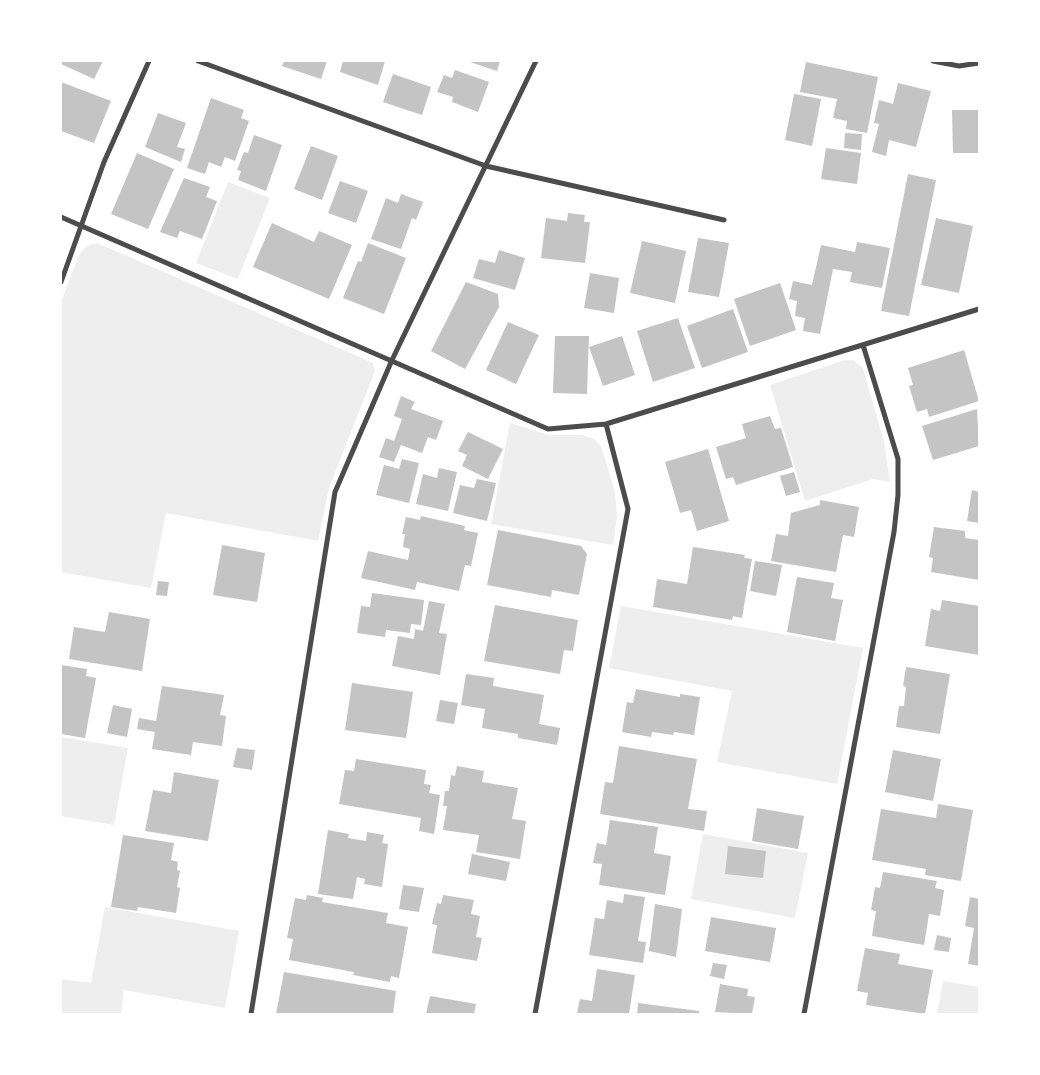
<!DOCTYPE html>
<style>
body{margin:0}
#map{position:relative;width:1040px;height:1075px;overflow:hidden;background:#fff;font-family:"Noto Sans",sans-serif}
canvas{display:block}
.frame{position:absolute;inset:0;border:62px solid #fff;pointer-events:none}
</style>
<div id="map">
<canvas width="1040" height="1075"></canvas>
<div class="frame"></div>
</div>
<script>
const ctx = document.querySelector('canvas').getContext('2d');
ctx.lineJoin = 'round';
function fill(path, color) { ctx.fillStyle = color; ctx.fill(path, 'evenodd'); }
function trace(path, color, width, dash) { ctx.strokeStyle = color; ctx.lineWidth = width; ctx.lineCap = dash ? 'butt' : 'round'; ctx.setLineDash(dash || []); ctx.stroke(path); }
fill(new Path2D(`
 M228,182L270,198L238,279L196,263Z
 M97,243L373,363L375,371L329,488L318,541L166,513L151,588L61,572V302L79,255C84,247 88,244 97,243Z
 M845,360H853L863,368L884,442L890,482L873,479L805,501L770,385Z
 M510,423L549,435H582L594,439L601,446L615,492L617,517L613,545L491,524Z
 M621,606L863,648L837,784L717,762L732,691L609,668Z
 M61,737L128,748L114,825L61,816Z
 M703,834L808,853L795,918L691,899Z
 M105,907L239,931L225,1008L124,990L121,1014H61V979L91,983Z
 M943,981L979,987V1014H937Z`), '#eee');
fill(new Path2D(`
 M61,61H103L94,79L61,64Z
 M284,61H327L321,79L282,66Z
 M343,61H385L378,85L340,72Z
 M467,61H500L497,71Z
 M806,62L878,77L867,133L846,129L847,121L833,118L837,99L800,92Z
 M455,70L489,82L478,112L452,102L453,97L437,92L444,75L452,78Z
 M393,74L431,87L422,115L383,102Z
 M61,82L111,101L94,143L61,131Z
 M898,83L931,91L916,147L889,140L886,156L872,152L879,124L874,123L879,100L893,104Z
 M794,94L821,99L812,146L785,140Z
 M211,98L244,110L241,118L249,121L235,161L225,157L221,167L209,162L205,174L187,168Z
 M952,110H979V153H953Z
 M158,113L186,123L177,147L185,149L181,162L145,147Z
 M845,133L862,134L861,150L844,148Z
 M254,135L282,145L266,191L238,180L241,171L237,170L244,152L248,153Z
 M311,146L338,156L322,200L294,189Z
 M826,148L861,153L857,184L821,179Z
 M137,153L174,169L148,229L111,214Z
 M908,174L936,180L909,316L881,311Z
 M184,178L210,187L206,197L217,201L202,239L180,231L177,238L160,232Z
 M340,181L368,191L356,223L328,213Z
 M401,194L423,202L416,220L412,218L401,249L371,239L386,198L398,203Z
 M568,213L585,215L584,222H590L585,263L541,258L546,218L567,221Z
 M936,218L973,226L959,293L921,285Z
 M272,223L314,242L319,231L352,245L329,299L253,267Z
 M698,238L729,243L719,297L688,292Z
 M642,241L686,251L675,303L630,293Z
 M857,242L890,248L882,288L850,282L852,272L833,269L820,334L803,331L805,318L795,316L797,301L789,299L793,281L812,285L821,245L855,252Z
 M368,243L406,258L384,314L343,298L358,261L361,262Z
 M499,250L525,258L515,290L473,278L479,259L495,263Z
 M590,273L619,278L614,313L584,308Z
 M466,282L498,294L499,307L465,369L431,351Z
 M780,283L796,330L750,346L734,299Z
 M733,309L748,352L702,368L687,326Z
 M678,318L695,368L653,382L637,331Z
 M508,322L539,335L516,384L486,370Z
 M555,336H589L587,394L553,393Z
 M622,336L635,375L603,386L589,347Z
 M964,350L979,401L929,417L927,409L917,412L909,386L913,385L908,368Z
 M401,396L415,402L411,409L443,421L436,440L428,437L422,453L401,445L394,462L379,457L386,438L394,441L402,419L394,416Z
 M977,409L979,446L933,460L922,426Z
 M770,416L775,429L781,428L793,467L736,485L733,477L726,479L716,447L746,438L742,424Z
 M468,432L503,449L488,479L462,466L467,455L458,451Z
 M708,449L729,521L697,531L691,510L680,513L665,462Z
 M402,459L419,463L409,503L376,495L384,465L399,469Z
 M439,468L457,472L448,511L416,504L423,474L437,478Z
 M794,472L800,492L786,496L780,476Z
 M477,479L496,483L487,521L453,513L460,485L474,488Z
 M972,490L979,492V523L967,521Z
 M820,500L859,507L854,537L843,535L836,572L771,561L776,534L788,536L791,513L820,505Z
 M421,516L465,526L464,530L478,533L471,566L465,565L459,591L417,582L415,590L361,578L368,551L408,560L410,549L403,547L405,534H402L406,517L420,520Z
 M934,527L965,531V538L979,540V580L931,572L933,558L929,557Z
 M498,530L581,546L587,554L579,595L552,590L551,597L487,585Z
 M222,545L265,553L257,602L213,595Z
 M693,547L745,555L744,558L752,559L742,618L733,616L732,620L653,607L657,579L687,584Z
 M755,561L782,565L776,596L750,591Z
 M797,577L834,583L831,598L843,600L835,641L787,632Z
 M158,581L169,582L167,596L156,595Z
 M372,593L424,600L421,625L411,624L410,633L386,630L385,637L357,633L361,606L370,607Z
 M942,600L979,606V655L925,646L931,609L940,611Z
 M429,601L445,604L439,633L447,634L440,675L392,666L398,636L414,639L415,629L423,631Z
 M495,605L578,620L573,651L564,650L560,674L484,661Z
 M109,612L150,619L142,671L69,659L74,627L105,632Z
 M61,665L87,669L86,676L96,678L85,738L61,734Z
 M906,667L950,674L940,734L896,727L899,706H904L906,687L903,686Z
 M466,674L494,678L493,686L544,695L539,724L560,728L557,745L518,738V734L482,728L485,709L461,705Z
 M352,683L413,692L406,738L345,730Z
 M162,686L224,695L220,715L226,716L222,746L193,742L191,755L152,749L155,732L137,729L139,718L156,721Z
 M636,689L680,697V694L700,697L694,735L674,732L673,735L652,732L651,737L622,732L627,702L633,703Z
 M440,700L458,703L454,724L436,721Z
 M113,705L132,709L127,737L107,733Z
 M619,746L697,759L688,809L707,811L704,831L600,814L605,782L613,783Z
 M237,748L255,750L252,770L233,767Z
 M893,750L941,759L933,801L885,792Z
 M356,759L426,770L424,784L431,785L429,793L440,795L434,834L419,831L421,818L339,804L345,770L354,771Z
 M457,766L484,771L482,782L518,788L512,819L526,821L520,859L476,852L479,835L443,830L447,806H443L445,791H449L451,775L455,776Z
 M174,772L219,780L208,841L145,831L153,790L171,793Z
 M938,804L973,810L961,881L925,875L926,869L872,860L881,809L936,818Z
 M757,808L804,816L798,849L752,841Z
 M610,820L658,827L654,853L671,856L665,895L599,885L602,864L593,863L597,843L606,845Z
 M328,830L349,834L348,838L366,841L367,832L384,835L382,843L388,844L382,887L364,884L365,879L357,877L353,899L318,894Z
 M123,835L174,843L171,860L178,862L177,870L180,871L177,887L180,888L176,913L138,907L137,911L111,907Z
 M728,846L766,851L763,878L725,874Z
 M472,854L510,862L506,881L468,874Z
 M883,872L937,881L935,888L944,890L940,916L929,914L924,945L872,936L876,911L871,910L875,887L880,888Z
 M403,885L424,888L419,912L399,909Z
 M624,894L645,897L638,941L646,942L643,963L589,955L595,918L604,919L607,900L623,903Z
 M307,895L323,898L322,902L388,913L386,923L408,927L399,978L391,976L390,982L353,975L354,972L289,960L293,939L287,938L295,898L306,900Z
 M443,895L474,900L471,914L480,916L476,937L482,938L477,961L432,953L437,925L432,924L437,903L441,904Z
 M970,897L979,899V966L968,964L974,928L965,926Z
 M655,904L682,909L676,957L649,951Z
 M711,917L776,928L770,962L705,951Z
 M937,935L951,938L949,952L934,950Z
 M865,948L900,954L898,964L933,970L925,1014L866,1005L868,993L857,991Z
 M713,963L727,965L724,979L710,976Z
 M597,969L635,975L629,1014H577L580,999L592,1001Z
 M284,972L396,991L393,1014H276Z
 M720,984L748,989L747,996L755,997L752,1014L715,1012Z
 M430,996L476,1004L474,1014H426Z
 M638,1003L699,1011V1014H637Z`), '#c4c4c4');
trace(new Path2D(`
 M198,61L486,166L724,220
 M933,61L959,66L979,63
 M61,217L548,429L606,424L979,309
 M61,282L104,162L149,61
 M251,1014L335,492L392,360L536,61
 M535,1014L628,509L606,424
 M804,1014L894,532L898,495V459L863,345`), '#4c4c4c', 5);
</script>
